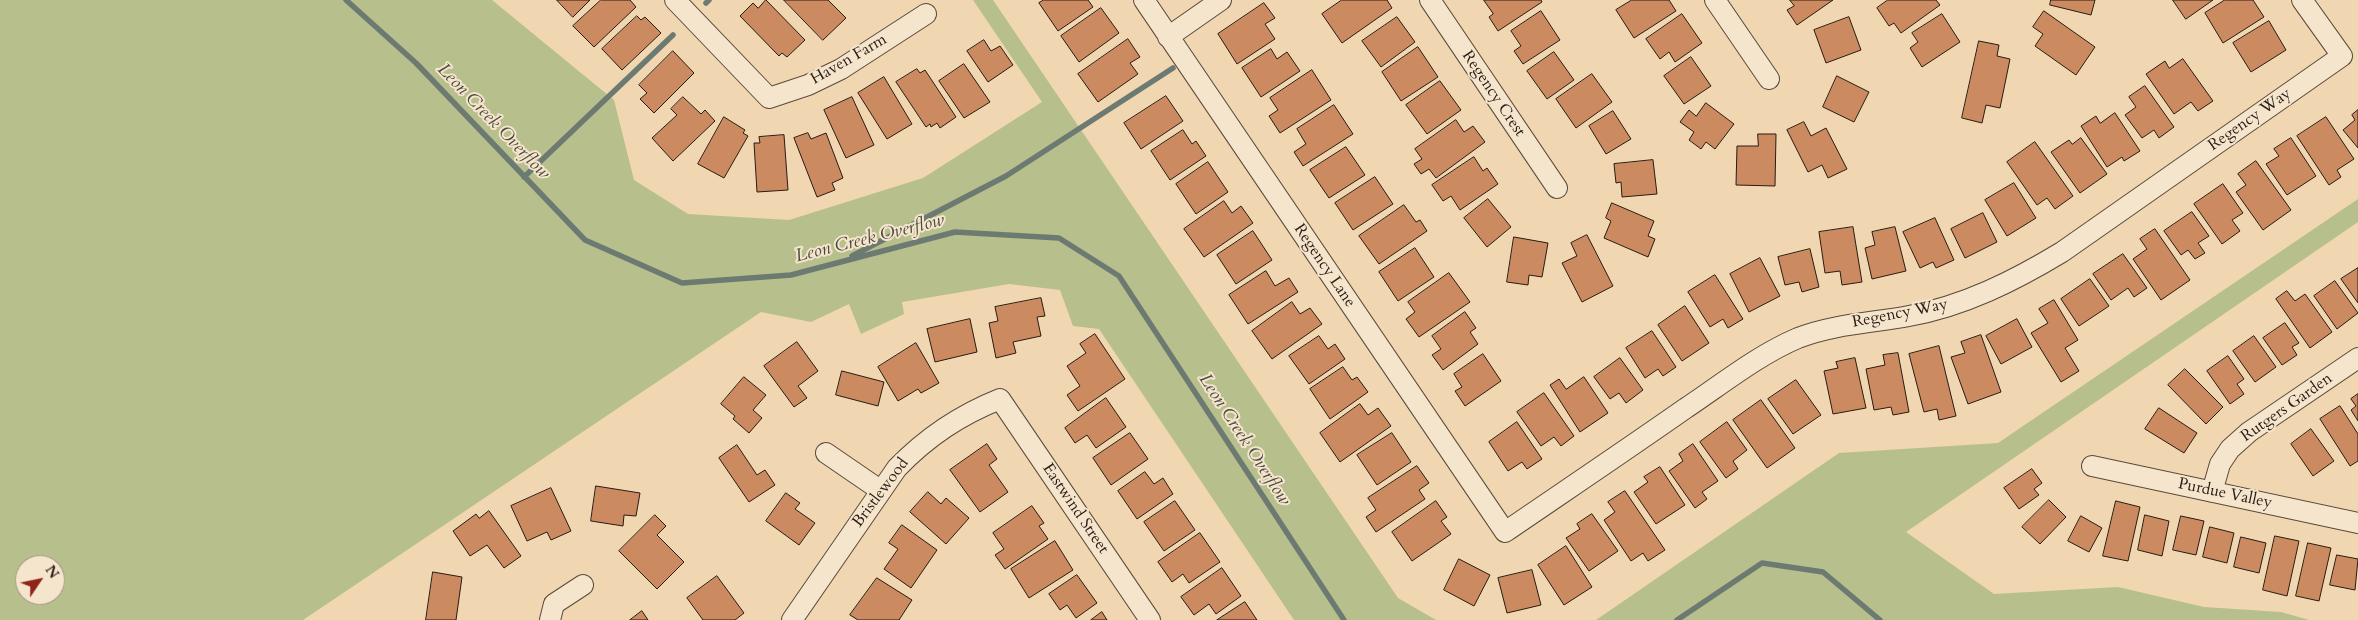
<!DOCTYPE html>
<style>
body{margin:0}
#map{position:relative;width:2358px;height:620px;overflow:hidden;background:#f0d7b1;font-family:Cardo,serif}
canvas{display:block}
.north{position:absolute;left:15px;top:555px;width:50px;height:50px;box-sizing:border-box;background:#f5e5cc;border:1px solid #a39482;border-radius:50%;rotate:56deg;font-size:14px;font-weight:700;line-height:20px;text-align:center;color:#281b14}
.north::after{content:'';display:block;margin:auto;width:18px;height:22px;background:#8f2418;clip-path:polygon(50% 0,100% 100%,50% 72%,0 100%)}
</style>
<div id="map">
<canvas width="2358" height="620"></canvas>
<div class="north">N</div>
</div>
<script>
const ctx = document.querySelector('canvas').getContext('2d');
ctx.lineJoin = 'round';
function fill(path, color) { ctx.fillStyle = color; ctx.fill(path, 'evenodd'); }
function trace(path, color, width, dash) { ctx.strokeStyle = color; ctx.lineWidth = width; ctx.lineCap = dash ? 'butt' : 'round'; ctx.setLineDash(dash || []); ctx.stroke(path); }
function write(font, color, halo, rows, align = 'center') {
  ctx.font = font + ' Cardo,serif'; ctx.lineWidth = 4; ctx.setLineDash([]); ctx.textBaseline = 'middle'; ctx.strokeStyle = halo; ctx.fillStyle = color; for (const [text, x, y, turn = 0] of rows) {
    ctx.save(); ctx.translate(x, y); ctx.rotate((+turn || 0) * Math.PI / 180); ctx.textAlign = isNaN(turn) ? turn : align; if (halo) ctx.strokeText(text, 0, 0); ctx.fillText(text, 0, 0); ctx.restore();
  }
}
fill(new Path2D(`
 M0,0H492L614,100L634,180L688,214L789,220L923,178L1042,102L973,0H993L1398,598L1436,620H1294L1099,329L1073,326L1060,290L1009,284L902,302L904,314L861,334L849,304L811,322L761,312L303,620H0ZM25,565H55V595H25Z
 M2358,199V222L1906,532L1994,594L2118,587L2204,607L2281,612L2309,620H1596L1839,453L1998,443Z`), '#b7bf8d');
trace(new Path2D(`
 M346,0L416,63L585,240L682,283L791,275L955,232L1059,238L1119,276L1344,620
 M706,3L709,0
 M524,177L673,35
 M852,256L1006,176L1173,68
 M1677,620L1762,563L1823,572L1880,620`), '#6c7a71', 5.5);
const building = new Path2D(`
 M557,0H590L573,17Z
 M601,0H630L636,7L594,47L573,26Z
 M766,0L805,40L787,57L782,53L779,56L740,16L753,3L758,8Z
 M784,0H828L846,18L823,40Z
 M1044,0H1088L1093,7L1058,31L1039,3Z
 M1342,0H1387L1392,8L1342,43L1322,14Z
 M1484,0H1541L1542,2L1498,31L1489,17L1493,14Z
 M1632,0H1669L1676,11L1634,38L1616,10Z
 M1790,0H1833L1797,25L1787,10L1794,6Z
 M1888,0H1936L1940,5L1901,33L1894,23L1889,26L1877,8Z
 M2051,0H2095L2091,15L2050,5Z
 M2173,0H2213L2186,19Z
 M2225,0H2253L2264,17L2223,43L2205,13Z
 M1264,3L1275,18L1265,24L1275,39L1237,64L1218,34Z
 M1101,8L1119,33L1079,62L1061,36Z
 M1541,11L1560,40L1523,64L1514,51L1521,46L1511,31Z
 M2044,11L2095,47L2076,75L2035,46L2043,34L2033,27Z
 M1682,14L1702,43L1675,62L1669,52L1660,59L1646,39Z
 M1942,14L1960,42L1922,67L1910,48L1918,42L1912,33Z
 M637,16L641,20L645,17L661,33L622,70L602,49Z
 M1397,17L1415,42L1381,67L1362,41Z
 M1849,17L1861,50L1826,63L1814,30Z
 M2269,21L2286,50L2251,72L2233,43Z
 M1128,39L1140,57L1130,63L1138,74L1098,102L1078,74Z
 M984,40L991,51L1000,46L1013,65L988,82L967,51Z
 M1979,41L1999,45L1997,56L2010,59L2000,108L1986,105L1982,123L1962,118Z
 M1418,47L1438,77L1401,101L1382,72Z
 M1271,49L1277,59L1287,52L1300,71L1261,97L1242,68Z
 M673,51L694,73L654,113L640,99L647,93L639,85Z
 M1554,52L1574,80L1547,99L1527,71Z
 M1691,57L1711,86L1684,104L1664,76Z
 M2183,59L2213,101L2198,111L2191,102L2174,114L2146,74L2165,61L2169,68Z
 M964,64L990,102L964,118L939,81Z
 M917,69L920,73L925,70L956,117L940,128L937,123L931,127L930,124L926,127L896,82Z
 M1312,70L1331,100L1280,133L1269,116L1278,110L1270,98Z
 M1592,74L1612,102L1576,128L1556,99Z
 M1837,76L1869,92L1854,122L1823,107Z
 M884,77L912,124L887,139L858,93Z
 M1440,81L1461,110L1427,134L1406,105Z
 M2145,86L2174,127L2159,138L2154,130L2142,138L2125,115L2136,107L2129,97Z
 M1166,96L1183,121L1141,149L1124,123Z
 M683,97L701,114L705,110L715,121L673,161L652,138L677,115L671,109Z
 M852,97L874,145L846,158L824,110Z
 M1706,103L1734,124L1715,149L1706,142L1701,149L1689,140L1694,132L1680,122L1689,110L1696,116Z
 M1334,105L1353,134L1303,166L1294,152L1306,144L1297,129Z
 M2358,110V148L2343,130L2355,120L2352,115Z
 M1613,111L1631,139L1606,154L1589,126Z
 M2115,113L2140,151L2124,161L2122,157L2107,167L2081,126L2096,116L2100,123Z
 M724,117L745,130L743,133L748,136L724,178L698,164Z
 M2326,117L2354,159L2337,170L2341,177L2329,185L2297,136Z
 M1456,120L1464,132L1473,126L1485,142L1436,178L1429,169L1421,174L1414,164L1422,159L1415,149Z
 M1804,122L1811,136L1826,128L1847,169L1828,178L1822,165L1808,172L1787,130Z
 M1183,130L1192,144L1196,141L1206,156L1170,180L1151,151Z
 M808,133L811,139L826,133L843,178L832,183L835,190L817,197L794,138Z
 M1758,134H1776L1775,186L1736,185L1737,146H1758Z
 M784,135L788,190L757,192L754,143H760L759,137Z
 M2081,138L2107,174L2080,193L2051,152L2069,140L2072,144Z
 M2291,138L2316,176L2287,195L2266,164L2279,156L2274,149Z
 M2035,142L2073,196L2055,209L2047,198L2037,205L2007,162Z
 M1346,147L1365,175L1329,198L1310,170Z
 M1474,157L1483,171L1487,168L1498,184L1460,210L1451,196L1443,201L1432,185Z
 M1653,160L1657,194L1622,197L1621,182L1616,183L1614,164Z
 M2256,161L2291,210L2263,230L2236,192L2246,185L2238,174Z
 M1208,162L1228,192L1196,214L1176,184Z
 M1375,177L1393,204L1353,230L1335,203Z
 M2014,183L2036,218L2007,236L1985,200Z
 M2223,184L2243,213L2232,220L2240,231L2222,244L2194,204Z
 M1488,199L1511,227L1487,247L1464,218Z
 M1224,201L1232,213L1241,206L1253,223L1204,257L1184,229Z
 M1612,203L1654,221L1648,236L1655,239L1648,257L1604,238L1611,221L1606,218Z
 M1404,205L1416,222L1420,220L1427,231L1379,264L1359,236Z
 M2192,212L2209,236L2198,243L2205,253L2195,259L2188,250L2181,255L2164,231Z
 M1983,213L1997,242L1965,258L1951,229Z
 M1935,218L1954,260L1936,268L1933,262L1920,268L1903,232Z
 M1853,227L1862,282L1842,285L1840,271L1825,273L1819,232Z
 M1895,227L1906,271L1872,279L1865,248L1875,245L1872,232Z
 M2155,229L2190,280L2161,300L2133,259L2147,249L2140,239Z
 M1253,231L1272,260L1236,284L1217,255Z
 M1587,235L1613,286L1582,302L1562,263L1577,256L1571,243Z
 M1514,237L1548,243L1542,277L1529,275L1528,285L1507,282Z
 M1415,248L1434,277L1398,301L1379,272Z
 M1810,249L1819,287L1802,292L1799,282L1785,285L1778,257Z
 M2123,254L2147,288L2134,297L2128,288L2111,300L2093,274Z
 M1760,258L1780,296L1749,312L1730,274Z
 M2358,268V303L2341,279Z
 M1266,271L1275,286L1289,278L1298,292L1248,324L1229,295Z
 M1449,273L1470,302L1419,337L1406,319L1415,312L1408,302Z
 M1715,275L1743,319L1728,328L1723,319L1710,327L1688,292Z
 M2090,279L2109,306L2079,326L2061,299Z
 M2335,281L2358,313L2337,329L2314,296Z
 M2287,291L2295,301L2305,294L2332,332L2310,348L2276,299Z
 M1041,298L1045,316L1037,317L1041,336L1013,342L1016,353L996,358L989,323L998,321L995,307Z
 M2054,300L2078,340L2065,348L2079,371L2061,382L2031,333L2048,323L2039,309Z
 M1292,302L1300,314L1310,308L1322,324L1272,359L1252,331Z
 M1685,306L1709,343L1682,361L1658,325Z
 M1465,312L1476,328L1470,332L1478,344L1443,370L1432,355L1441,349L1432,336Z
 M970,319L977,352L935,362L927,329Z
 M2017,319L2032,347L2001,364L1986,336Z
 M2285,323L2299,343L2292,347L2297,355L2282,365L2263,338Z
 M1652,331L1676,367L1663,376L1658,369L1645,378L1626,348Z
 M1095,334L1125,379L1078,411L1067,395L1080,386L1067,366L1086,353L1080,344Z
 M1981,335L2001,392L1968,404L1951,357L1965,353L1961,342Z
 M1319,336L1328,349L1335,344L1345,359L1309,384L1289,356Z
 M2254,336L2276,367L2255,382L2233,351Z
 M797,342L818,371L798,386L807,398L794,407L764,366Z
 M916,343L939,383L921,393L918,389L898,401L878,367Z
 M1939,346L1956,416L1939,420L1937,409L1924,412L1909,354Z
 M1898,353L1909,412L1893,415L1891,407L1874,410L1866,369L1885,365L1883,355Z
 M1483,354L1501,381L1465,406L1455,391L1462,387L1454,374Z
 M2228,356L2244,379L2237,384L2244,394L2230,404L2207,371Z
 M1620,358L1643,390L1626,403L1619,393L1610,399L1594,377Z
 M1855,358L1866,408L1833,414L1824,371L1838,368L1836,362Z
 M1343,367L1352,380L1357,377L1368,392L1330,419L1310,389Z
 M2185,369L2223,407L2206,424L2168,385Z
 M842,371L884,382L878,406L836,395Z
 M744,377L766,395L753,410L762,418L749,433L733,419L735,416L721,404Z
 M1584,377L1608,413L1580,432L1550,385L1559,379L1566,389Z
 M1796,380L1821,415L1793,434L1768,399Z
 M1544,393L1574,436L1561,446L1554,437L1541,446L1517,412Z
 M2358,394V421L2351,410L2356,406L2351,399Z
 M1106,398L1126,427L1096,448L1087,435L1075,443L1065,428Z
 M1761,400L1795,448L1767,468L1733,420Z
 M1360,404L1368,415L1378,408L1391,426L1340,462L1320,433Z
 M2340,406L2358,434V461L2350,466L2320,419Z
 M2159,408L2197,433L2184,453L2145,429Z
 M1517,422L1542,459L1527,469L1522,462L1508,471L1489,442Z
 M1727,422L1747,450L1733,461L1738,469L1726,478L1700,442Z
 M2311,429L2334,461L2313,476L2291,444Z
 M1130,433L1148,459L1111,485L1093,458Z
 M1392,433L1411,462L1377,485L1357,455Z
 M987,444L997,459L989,465L1008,492L980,512L950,470Z
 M1693,444L1718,481L1702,492L1707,499L1695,508L1669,471L1683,461L1679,454Z
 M737,445L757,475L765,470L775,485L749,502L719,458Z
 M1417,466L1429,483L1419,490L1425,499L1376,532L1366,517L1376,510L1368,498Z
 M1660,467L1685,505L1656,524L1634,492L1648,482L1644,477Z
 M2032,469L2042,483L2034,489L2039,495L2019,509L2004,488Z
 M1145,472L1154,484L1163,478L1173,494L1137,519L1118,491Z
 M596,486L640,493L636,516L624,515L623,526L591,521Z
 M551,488L571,531L551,540L547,532L527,541L511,506Z
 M1625,491L1665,550L1648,561L1643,553L1631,561L1604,520L1615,512L1608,502Z
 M928,492L941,504L946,498L969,518L946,544L910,512Z
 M786,493L800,503L795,509L815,523L799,545L766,521Z
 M2049,500L2066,517L2040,544L2022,527Z
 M1175,501L1195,530L1164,551L1144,522Z
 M1436,501L1447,517L1441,521L1451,534L1412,561L1392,532Z
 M2116,501L2140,507L2128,561L2103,556Z
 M1032,506L1044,523L1039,526L1048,539L1005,569L995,555L1004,549L993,533Z
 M489,511L521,556L504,568L487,545L470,556L453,531L476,514L479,518Z
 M1592,514L1618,551L1589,571L1566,538L1580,529L1577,524Z
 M655,515L666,526L657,535L684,562L657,589L619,551Z
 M2145,515L2169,521L2162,556L2138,550Z
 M2081,516L2102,528L2089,552L2068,541Z
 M2181,516L2204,521L2196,555L2173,550Z
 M902,525L937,550L911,588L884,569L898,549L889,543Z
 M2210,527L2234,533L2227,563L2203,557Z
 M1200,533L1220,562L1189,583L1183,574L1172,582L1158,562Z
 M2275,536L2299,541L2287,596L2263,590Z
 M2241,537L2266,543L2259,573L2234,567Z
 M1055,541L1073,570L1029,598L1011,569Z
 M2308,543L2331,548L2319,601L2296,596Z
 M1566,546L1592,587L1564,605L1538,565Z
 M2337,555L2358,559L2355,590L2330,585Z
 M1459,559L1490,575L1474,606L1444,590Z
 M1222,568L1241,596L1216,614L1209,604L1194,615L1181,597Z
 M1532,570L1541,605L1507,613L1498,578Z
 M433,572L462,577L456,620H426Z
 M1077,575L1097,603L1076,618L1067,605L1060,610L1049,594Z
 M717,576L744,613L735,620H703L687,598Z
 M877,578L912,600L899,620H858L850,615Z
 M1245,602L1257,620H1217Z
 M642,611L648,620H630Z
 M1102,612L1107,620H1091Z`);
fill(building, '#cb8a5f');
trace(building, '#281b14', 1);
const minor = new Path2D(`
 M675,0L769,98L808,85L841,69L926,14
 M1144,0L1505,532C1565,491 1626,450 1686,408C1722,384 1758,355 1798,338C1834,324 1872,323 1909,316C1964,306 2014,281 2062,252L2342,56L2302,0
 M1430,0L1557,188
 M1715,0L1769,79
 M1168,37L1221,0
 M826,453L880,490
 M2092,466L2358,523
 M2212,492L2220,464L2230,449L2249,432L2358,358
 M550,620L554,604L583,585
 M792,620L897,468C928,436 960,415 1000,399L1150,620`);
trace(minor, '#5a4a3b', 22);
trace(minor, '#f5e5cc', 20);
write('16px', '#281b14', '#f5e5cc', [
 ["Haven Farm",849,60,-30],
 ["Regency Crest",1493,94,56],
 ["Regency Way",2250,120,-35],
 ["Regency Lane",1324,266,56],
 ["Regency Way",1900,314,-11],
 ["Rutgers Garden",2287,408,-35],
 ["Bristlewood",881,493,-53],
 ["Purdue Valley",2225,494,12],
 ["Eastwind Street",1075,509,56]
]);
write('italic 18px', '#4a4a42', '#f5e5cc', [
 ["Leon Creek Overflow",493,122,46],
 ["Leon Creek Overflow",870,239,-14],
 ["Leon Creek Overflow",1244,440,57]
]);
</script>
